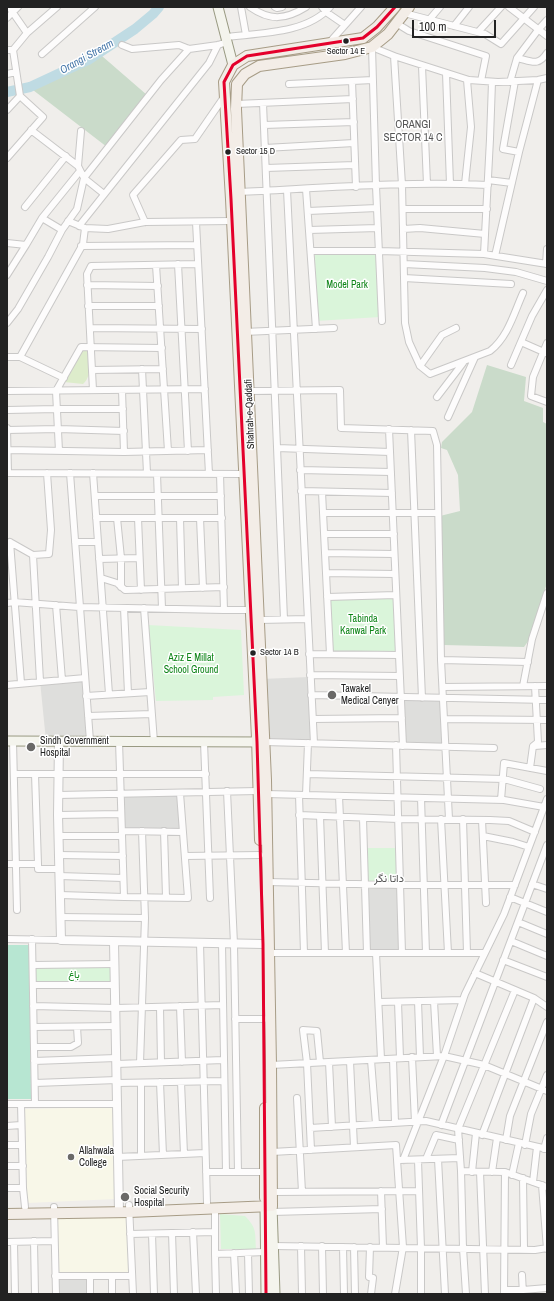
<!DOCTYPE html>
<meta charset="utf-8">
<style>
body{margin:0}
#map{position:relative;width:554px;height:1301px;overflow:hidden;background:#f0eeeb;font-family:"Archivo Narrow",sans-serif}
canvas{display:block}
.frame{position:absolute;inset:0;border:8px solid #222;pointer-events:none}
.scale{position:absolute;left:412px;top:20px;width:84px;height:18px;box-sizing:border-box;border:2px solid #222;border-top:0;padding-left:5px;font-size:12px;line-height:14px;white-space:nowrap;color:#222;-webkit-text-stroke:3px #fff;paint-order:stroke}
</style>
<div id="map">
<canvas width="554" height="1301"></canvas>
<div class="frame"></div>
<div class="scale">100 m</div>
</div>
<script>
const ctx = document.querySelector('canvas').getContext('2d');
ctx.lineJoin = 'round';
function fill(path, color) { ctx.fillStyle = color; ctx.fill(path, 'evenodd'); }
function trace(path, color, width, dash) { ctx.strokeStyle = color; ctx.lineWidth = width; ctx.lineCap = dash ? 'butt' : 'round'; ctx.setLineDash(dash || []); ctx.stroke(path); }
function write(font, color, halo, rows, align = 'center') {
  ctx.font = font + ' "Archivo Narrow",Vazirmatn,sans-serif'; ctx.lineWidth = 3; ctx.setLineDash([]); ctx.textBaseline = 'middle'; ctx.strokeStyle = halo; ctx.fillStyle = color; for (const [text, x, y, turn = 0] of rows) {
    ctx.save(); ctx.translate(x, y); ctx.rotate((+turn || 0) * Math.PI / 180); ctx.textAlign = isNaN(turn) ? turn : align; if (halo) ctx.strokeText(text, 0, 0); ctx.fillText(text, 0, 0); ctx.restore();
  }
}
fill(new Path2D(`
 M114,1107L116,1199L27,1203L25,1109Z
 M127,1217L129,1273L59,1274L56,1219Z`), '#f8f7e8');
fill(new Path2D(`
 M309,677L314,743L264,742L261,679Z
 M85,678L90,741H46L40,681Z
 M402,697L443,698L445,746H403Z
 M180,793L183,832L122,831L121,794Z
 M365,884L400,885L402,953H367Z
 M55,1276H90V1294H56Z`), '#dededc');
fill(new Path2D(`
 M82,350L89,351C89,361 92,377 83,384L64,382Z`), '#ddeccb');
fill(new Path2D(`
 M102,56L147,95L107,147L33,90Z
 M487,365L526,377L524,401L543,408V422L547,424V583L529,640L524,647L444,645L440,516L460,511L458,475L447,450L441,448L442,442L472,412Z`), '#cadbca');
fill(new Path2D(`
 M376,250L380,317L316,321L315,252Z
 M396,595L399,655L330,654L327,597Z
 M148,625L241,630L244,695L213,697V700L156,701Z
 M364,848H399L400,885L365,884Z
 M115,964V985H33V965Z
 M220,1214L245,1216C257,1228 255,1233 256,1249H221Z`), '#daf5da');
fill(new Path2D(`
 M7,945H30L31,1099H7Z`), '#b7e6d2');
trace(new Path2D(`
 M7,92L30,87L88,60L135,29L153,14L159,7`), '#bfdbe3', 10);
const minor = new Path2D(`
 M9,7L27,33
 M241,7L246,35
 M250,7C270,21 285,20 306,7
 M275,7L277,8L282,7
 M322,7L326,12L345,25
 M509,7L547,36
 M404,13L485,34L501,44L534,7
 M7,18L18,7
 M429,20L440,7
 M396,23L409,31L486,56L481,81
 M454,26L469,7
 M478,32L501,7
 M226,37C258,33 307,34 330,7
 M329,43L361,7
 M122,45L132,49L179,45L189,49L218,45L227,42
 M7,50H13L27,33L57,7
 M42,54L95,7
 M394,56L402,185L404,278L511,284
 M517,58C531,61 538,67 547,53
 M422,66L427,184
 M446,73L450,184
 M7,74L16,72
 M352,81L356,187
 M515,81L503,149L519,152
 M510,82L517,58L538,30L547,20
 M289,84L373,80
 M263,103L284,619
 M236,104L353,99
 M7,110L20,96
 M264,125L354,122
 M31,130L78,166L84,178L104,194
 M265,148L354,143
 M7,158L43,117L20,96L13,50
 M78,166L81,131
 M266,168L355,165
 M488,180L512,183
 M465,184L471,127L467,80
 M306,189L316,329
 M287,190L314,743
 M239,192C322,188 405,181 488,185
 M25,207L66,156
 M403,209H487
 M308,211L377,208
 M42,218L80,171
 M68,221L85,228L108,229L145,222L232,221
 M145,222L133,195L181,140L195,139L224,97
 M196,222L209,474
 M79,226L209,63L218,45
 M403,229L420,228L485,234
 M309,230L378,228
 M7,243L26,245L42,218L62,230
 M81,246L197,245
 M311,251H379L484,254L547,264
 M484,254L490,139L492,82
 M495,256L519,152L538,80
 M178,264L188,451
 M404,264L485,268L516,272L547,281
 M546,264L547,249
 M156,265L168,451
 M7,275L26,245
 M404,278L405,323L409,342L420,366L430,374L490,351C508,337 514,313 523,293
 M87,285L158,286
 M88,306H159
 M382,321L376,186L372,47L394,56L469,80L498,82L538,80L547,78
 M7,323L18,309L48,257L62,230L77,209L84,178L161,80L189,49
 M90,328L202,329
 M244,332L334,328
 M521,342L546,353
 M547,343L533,377L531,396L547,402
 M7,357H20L83,244L85,228
 M20,357L64,378
 M511,365L532,316L547,290
 M420,366L442,335L456,328
 M142,369L147,473
 M92,370L163,369
 M93,390L87,274L91,266L198,264
 M122,390L124,452L208,450
 M7,391L205,389
 M249,391L340,390L341,428L433,431L437,445L441,660L449,819
 M437,397L463,363
 M7,410L57,409H123
 M448,417L475,357
 M7,428L8,473L243,474
 M389,429L403,746
 M7,430L58,429L124,431
 M411,430L422,698
 M277,448L390,452
 M7,450L124,452
 M59,451L56,391L81,347L162,348
 M300,470L391,472
 M70,473L90,741
 M93,473L109,694
 M157,474L162,608
 M220,474L224,610H250
 M301,491L392,493
 M322,492L330,654
 M95,496H221
 M323,513H438
 M96,518H222
 M117,518L121,558V587
 M138,518L141,590
 M180,518L182,588
 M200,518L203,588
 M324,534H394
 M10,542L33,555L40,681
 M10,542L21,683
 M75,542H98
 M325,553L394,554
 M33,555L49,554L51,530L47,473
 M99,559L139,558
 M326,573L395,574
 M101,578L117,583L125,590L224,587
 M327,597L396,595
 M7,603L14,602L79,607L224,610
 M56,605L62,680
 M124,608L128,693
 M144,608L154,742
 M259,620L308,619
 M309,654L399,655
 M441,660L528,662
 M310,675L400,676
 M7,685L85,678
 M523,686L532,639L547,593
 M443,687L547,686
 M311,695L547,700
 M86,696L150,692
 M88,716L152,714
 M313,719L402,718
 M444,719L547,720
 M13,741L17,910
 M204,742L210,898
 M264,742L494,748
 M396,745L402,953
 M535,746L547,745
 M530,768L533,746L538,742L535,686
 M14,774H206
 M35,774L38,864
 M307,774L504,779L540,789
 M227,791L234,944L238,1172
 M266,794L504,800L544,807
 M58,795L258,791
 M299,795L304,953
 M306,795L308,743
 M339,796L346,953
 M421,798L426,953
 M501,800L504,763L547,771
 M58,815L121,814
 M299,815L398,819L490,820L509,821L535,832
 M320,816L325,953
 M363,818L367,953
 M441,819L448,953
 M463,819L467,953
 M482,820L486,903
 M122,831L183,832
 M164,831L166,897
 M58,836H122
 M483,836L513,842L529,847
 M59,855L123,856
 M185,856L260,855
 M7,864H38V869H59
 M59,876L123,878
 M267,882L400,885H515
 M532,884L547,889
 M60,895L124,897L119,741
 M124,897L188,898L180,793
 M510,897L547,912
 M60,917L145,918
 M518,922L547,934
 M7,939L61,940
 M32,939L35,1104
 M511,941L547,956
 M200,943L207,1203
 M268,953H484
 M376,953L381,1059
 M503,960L547,977
 M33,965L115,964
 M475,973L534,998L547,1007
 M33,985H115
 M418,1001L420,1057
 M434,1001L437,1056
 M379,1002L463,1000
 M398,1002L400,1058
 M33,1006L116,1008L223,1005
 M180,1006L182,1062
 M160,1007L161,1062
 M235,1019H264
 M34,1027L116,1026
 M34,1047H71L78,1043L77,1027
 M412,1057L415,1122
 M393,1059L395,1123
 M371,1060L376,1124
 M34,1061L116,1058
 M350,1061L354,1147
 M329,1062L332,1127
 M140,1063L145,918L142,831
 M117,1064L223,1060
 M271,1065L444,1056L484,1065L547,1091
 M160,1082L163,1155
 M181,1082L184,1154
 M35,1083L117,1080
 M117,1083L224,1081
 M141,1083V1156
 M297,1098L302,1192
 M7,1104H117
 M21,1104L23,1188L25,1207
 M441,1125L547,845
 M7,1126L21,1125
 M310,1128L426,1121L547,1149
 M482,1135L534,998
 M506,1140L510,1116L547,1022
 M7,1145H22
 M525,1145L531,1114L547,1075
 M544,1149L547,1138
 M311,1150L307,1063L303,1030L317,1031L320,1062
 M272,1152L396,1145L403,1247L395,1294
 M117,1157L205,1153
 M426,1159L436,1135L459,1140
 M438,1159L445,1294
 M400,1160L460,1158
 M403,1160L444,1056L465,994L504,914L547,799
 M418,1160L421,1248V1294
 M7,1166H23
 M461,1171L505,1172L547,1187
 M206,1172H226L222,943
 M226,1172H265
 M472,1172L476,1133
 M480,1172L485,1294
 M492,1172L497,1138
 M512,1175L519,1143
 M523,1178L524,1249
 M533,1182L537,1147
 M542,1185L547,1249
 M7,1188H23
 M381,1191L383,1247
 M272,1192L418,1191
 M129,1205L133,1294
 M54,1207L56,1294
 M215,1208V1254L265,1252
 M272,1212L382,1209
 M193,1232L196,1294
 M172,1233L174,1294
 M130,1234L215,1232
 M152,1234L154,1294
 M34,1241L35,1294
 M7,1242L54,1241
 M14,1242L15,1294
 M273,1246L535,1250L547,1248
 M301,1246L302,1294
 M322,1246L323,1294
 M343,1247L344,1294
 M354,1247L355,1294
 M370,1247L369,1277L373,1278L371,1294
 M234,1253L236,1294
 M248,1253L249,1294
 M215,1254L216,1294
 M522,1275L523,1294
 M55,1276H132
 M90,1276V1294
 M112,1276V1294
 M504,1290H523L547,1288
 M466,1294L463,1248L461,1171L458,1129L515,990
 M504,1294L505,1172`);
const tertiary = new Path2D(`
 M59,741L58,815L61,940L263,944
 M114,942L119,1212`);
const secondary = new Path2D(`
 M218,7L233,65
 M7,741L264,742
 M265,1206L266,1294
 M272,1206L275,1294`);
const primary = new Path2D(`
 M260,840L257,738L231,199L224,82L233,65L247,56L363,38L377,27L395,7
 M265,1108V1198
 M7,1214L129,1212L272,1206L271,1065L266,780L236,109L237,84L245,74L259,66L345,54L372,47L388,34L409,7`);
trace(minor, '#c9c8c7', 8);
trace(tertiary, '#c9c8c7', 10);
trace(secondary, '#999a82', 11);
trace(primary, '#a79c86', 12);
trace(minor, '#fdfcfc', 6);
trace(tertiary, '#fdfcfc', 8);
trace(secondary, '#f4f4ed', 9);
trace(primary, '#f3ede7', 10);
trace(new Path2D(`
 M266,1294L263,944L257,742L231,199L224,82L233,65L247,56L363,38L377,27L395,7`), '#e4002b', 3);
for (const [x, y, r, color] of [
 [346,41,3.5,"#222"],
 [228,152,3.5,"#222"],
 [253,653,3.5,"#222"],
 [332,695,5,"#6a6968"],
 [31,747,5,"#6a6968"],
 [71,1157,4,"#6a6968"],
 [125,1197,5,"#6a6968"]
]) { const dot = new Path2D(); dot.arc(x, y, r, 0, 2 * Math.PI); ctx.fillStyle = color; ctx.fill(dot); trace(dot, '#fff', 1.5); }
write('9px', '#222', '#fff', [
 ["Sector 14 E",346,52,"center"],
 ["Sector 15 D",236,152],
 ["Sector 14 B",260,653]
], 'left');
write('10px', '#0c8416', '#fff', [
 ["Model Park",347,285],
 ["Tabinda",363,619],
 ["Kanwal Park",363,631],
 ["Aziz E Millat",191,658],
 ["School Ground",191,670],
 ["باغ",74,975]
]);
write('10px', '#222', '#fff', [
 ["Shahrah-e-Qaddafi",250,414,-92]
]);
write('10px', '#222', '#fff', [
 ["Tawakel",341,689],
 ["Medical Cenyer",341,701],
 ["Sindh Government",40,741],
 ["Hospital",40,753],
 ["Allahwala",79,1151],
 ["College",79,1163],
 ["Social Security",134,1191],
 ["Hospital",134,1203]
], 'left');
write('italic 11px', '#4a7aab', '#fff', [
 ["Orangi Stream",87,57,-29]
]);
write('11px', '#555', '#fff', [
 ["ORANGI",413,125],
 ["SECTOR 14 C",413,138],
 ["داتا نگر",389,879]
]);
</script>
